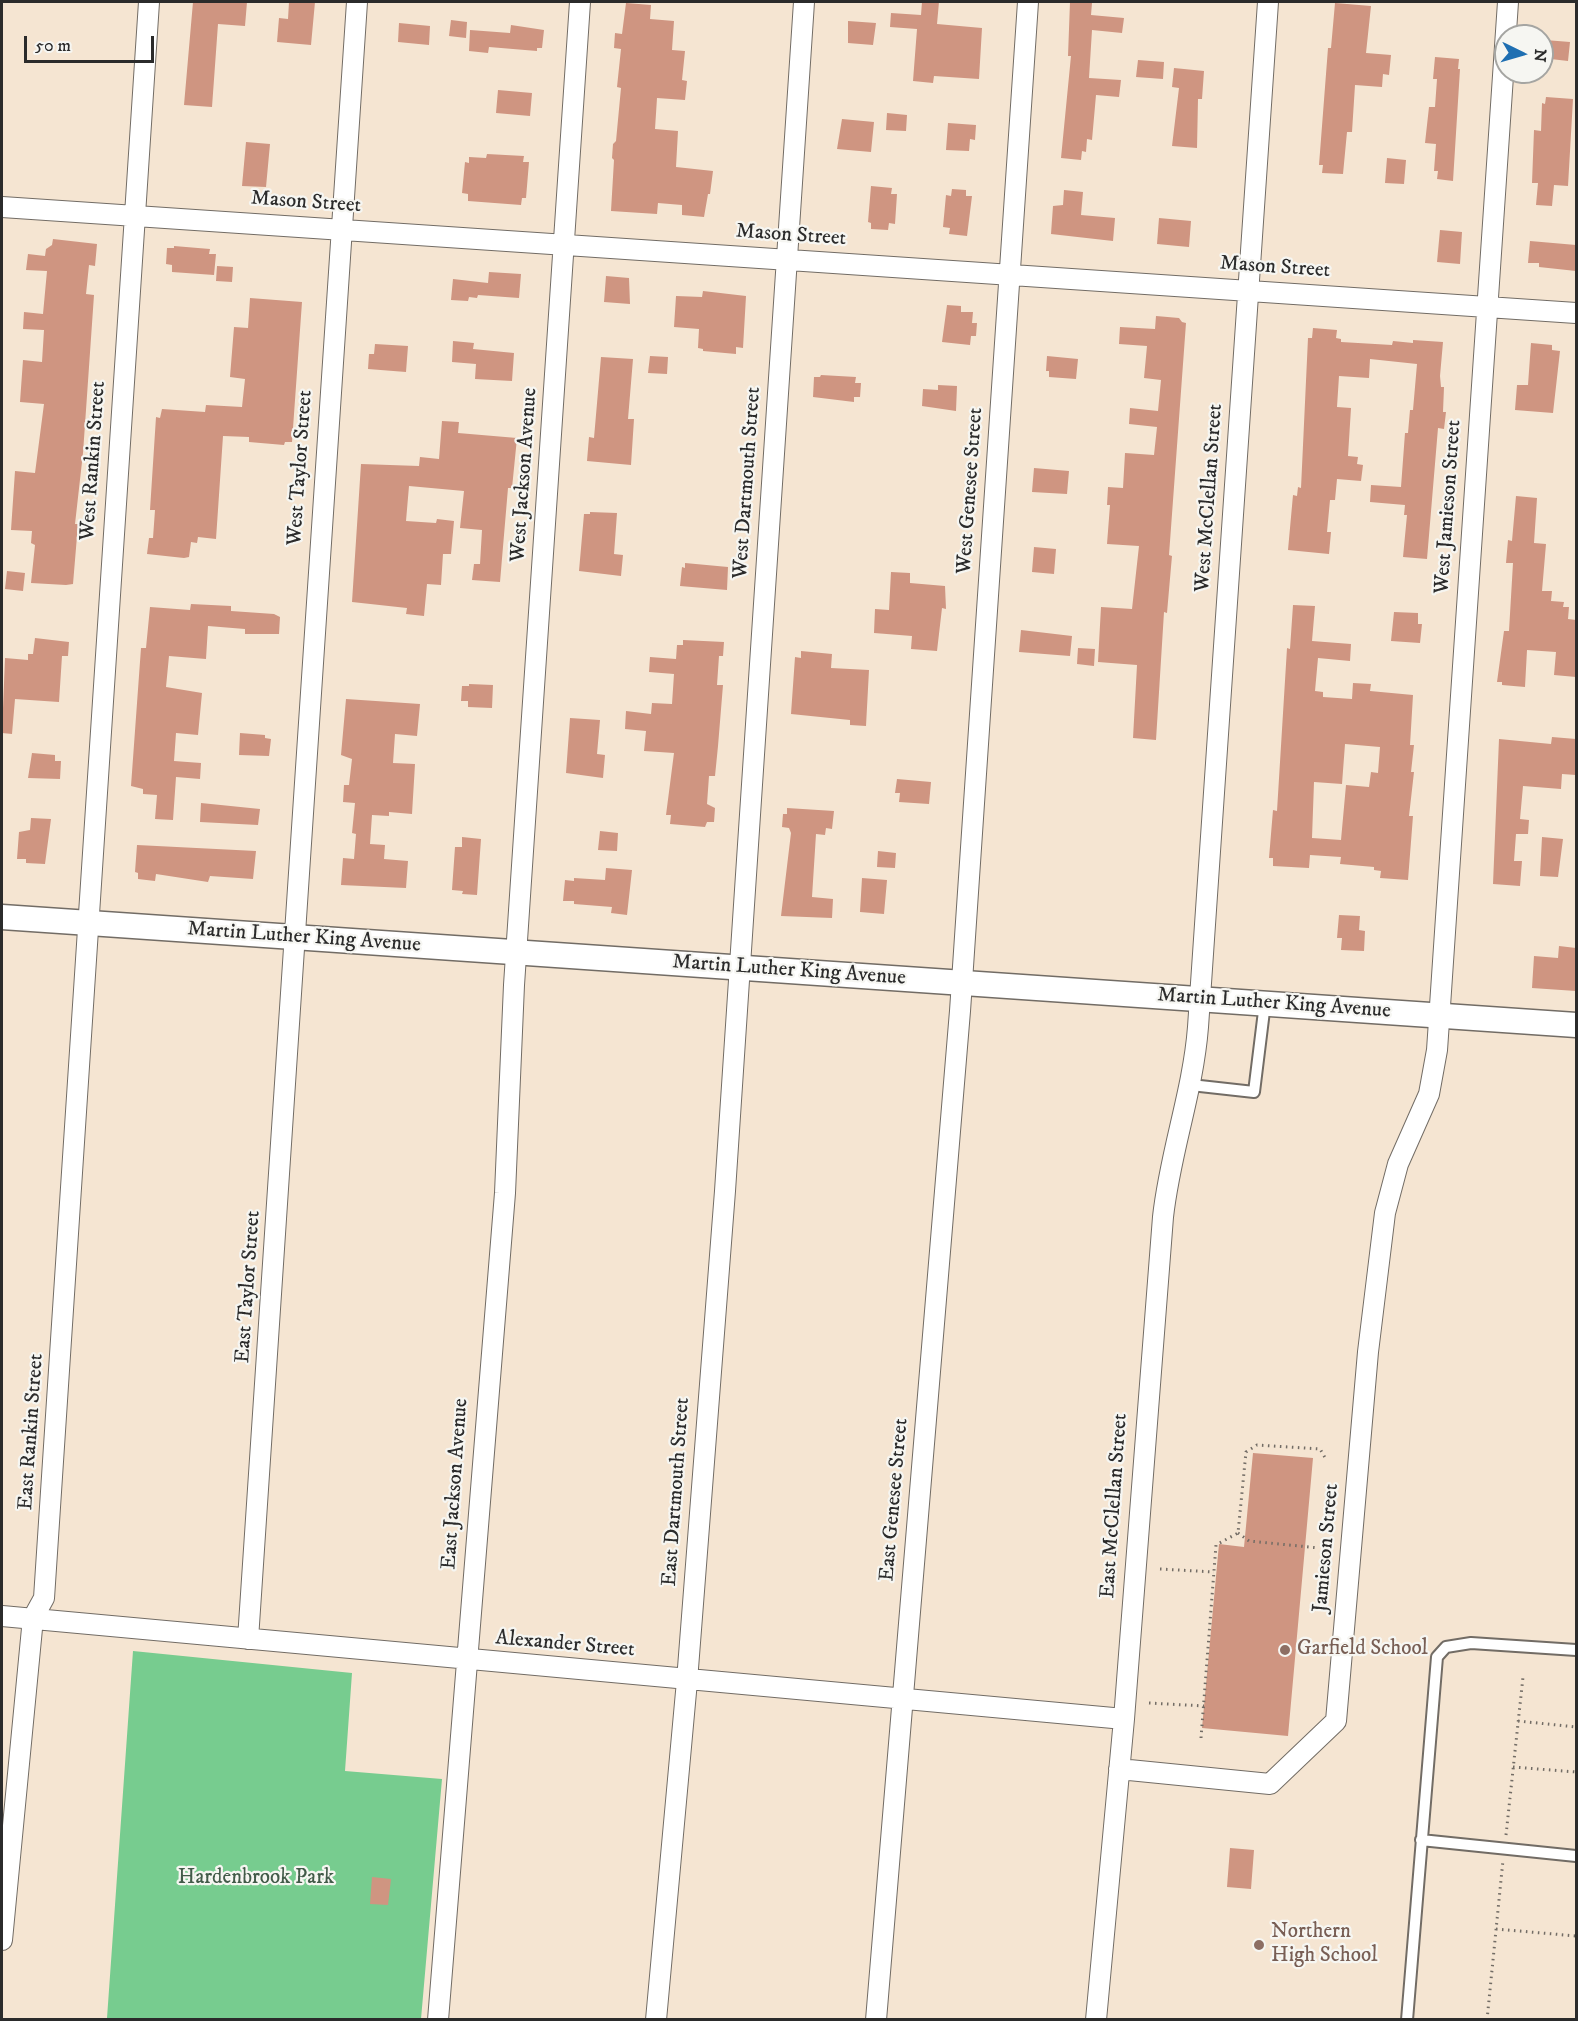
<!DOCTYPE html>
<style>
body{margin:0}
#map{position:relative;width:1578px;height:2021px;overflow:hidden;background:#f5e5d2;font-family:"IM FELL DW Pica",serif}
canvas{display:block}
.frame{position:absolute;inset:0;border:3px solid #2b2b2b;pointer-events:none}
.north{position:absolute;left:1494px;top:24px;width:60px;height:60px;box-sizing:border-box;background:#f6f6f2;border:2px solid #a5a5a2;border-radius:50%;rotate:95deg;font-size:16px;font-weight:700;line-height:24px;text-align:center;color:#2b2b2b}
.north::after{content:'';display:block;margin:auto;width:21px;height:27px;background:#1f6fb2;clip-path:polygon(50% 0,100% 100%,50% 72%,0 100%)}
.scale{position:absolute;left:24px;top:36px;width:130px;height:27px;box-sizing:border-box;border:3px solid #2b2b2b;border-top:0;padding-left:8px;font-size:18px;line-height:21px;white-space:nowrap;color:#2b2b2b;-webkit-text-stroke:4px #f6f6f2;paint-order:stroke}
</style>
<div id="map">
<canvas width="1578" height="2021"></canvas>
<div class="frame"></div>
<div class="north">N</div>
<div class="scale">50 m</div>
</div>
<script>
const ctx = document.querySelector('canvas').getContext('2d');
ctx.lineJoin = 'round';
function fill(path, color) { ctx.fillStyle = color; ctx.fill(path, 'evenodd'); }
function trace(path, color, width, dash) { ctx.strokeStyle = color; ctx.lineWidth = width; ctx.lineCap = dash ? 'butt' : 'round'; ctx.setLineDash(dash || []); ctx.stroke(path); }
function write(font, color, halo, rows, align = 'center') {
  ctx.font = font + ' "IM FELL DW Pica",serif'; ctx.lineWidth = 4.5; ctx.setLineDash([]); ctx.textBaseline = 'middle'; ctx.strokeStyle = halo; ctx.fillStyle = color; for (const [text, x, y, turn = 0] of rows) {
    ctx.save(); ctx.translate(x, y); ctx.rotate((+turn || 0) * Math.PI / 180); ctx.textAlign = isNaN(turn) ? turn : align; if (halo) ctx.strokeText(text, 0, 0); ctx.fillText(text, 0, 0); ctx.restore();
  }
}
fill(new Path2D(`
 M133,1651L352,1673L345,1771L442,1779L421,2019L107,2018Z`), '#77cc8f');
fill(new Path2D(`
 M193,2H247L245,26L218,24L212,107L184,105Z
 M289,2H315L311,45L277,42L279,18L288,19Z
 M922,2H939L937,24L982,28L979,79L934,76L933,83L913,81L917,29L890,27L891,13L921,15Z
 M1070,2L1092,3L1091,15L1124,18L1122,33L1092,30L1089,78L1121,80L1119,97L1096,95L1092,140L1087,139L1086,152L1082,151L1081,160L1061,158L1071,56H1068Z
 M626,3L651,5L650,19L674,21L672,50L685,51L682,80L687,81L685,100L657,98L655,129L678,131L676,167L713,171L710,194H708L704,217L682,215V205L658,203L657,214L611,211L614,160L612,158L613,144L616,141L621,88L617,87L621,49L614,48L615,33L622,34Z
 M1335,3L1371,6L1366,53L1391,55L1389,75L1383,74L1382,87L1355,85L1352,132H1347L1343,174L1322,173L1323,165H1319L1328,48H1331Z
 M451,20L467,22L466,38L449,36Z
 M848,21L876,23L873,45L848,43Z
 M399,23L430,26L429,45L398,42Z
 M511,25L544,30L542,48H537V51L489,47L488,53L469,51L470,30L510,33Z
 M1545,40L1570,42L1568,61L1542,58V42Z
 M1435,57L1459,59L1458,69H1460L1453,181L1437,179L1438,171H1434L1436,144L1425,143L1429,107H1435L1437,79H1433Z
 M1138,60L1164,62L1163,79L1136,77Z
 M1174,68L1204,71L1202,99H1198L1197,148L1172,146L1179,88L1172,87Z
 M498,90L532,93L530,116L496,113Z
 M1546,97L1573,99L1568,186L1554,185L1552,206L1536,205L1538,183H1532L1534,130L1541,131L1542,103L1545,104Z
 M887,113L907,115L906,131L886,130Z
 M842,119L874,122L871,152L837,149Z
 M948,123L976,125L975,140L970,139L969,151L946,150Z
 M246,142L270,144L266,187L242,186Z
 M487,154L524,156L523,162H529L526,198H522L521,205L468,201V194L462,193L465,162L469,163V157L486,158Z
 M1387,158L1406,160L1404,184L1385,183Z
 M871,186L892,188L891,194H897L895,224L889,223L888,230L871,229V223L868,222Z
 M952,189L966,190V196H972L967,236L949,234L950,228L943,227L946,195L951,196Z
 M1064,190L1083,192L1081,215L1115,218L1113,241L1051,234L1053,206L1063,205Z
 M1159,218L1191,221L1189,247L1157,244Z
 M1440,230L1462,232L1460,264L1437,262Z
 M53,239L97,244L95,266L89,265L86,294L94,295L83,453L75,524H78L73,584L66,585L31,583L35,545L31,543L32,531L11,530L15,471L35,473L44,404L20,402L23,360L42,362L44,330L23,329L24,312L43,314L47,271L26,270L28,254L45,256L46,249L52,245Z
 M1530,241L1576,245V271L1539,267V263H1528Z
 M174,246L210,249L209,254H216L214,275L172,272V265L166,264L167,248H174Z
 M217,266L233,267L232,282L216,281Z
 M489,272L521,274L519,298L478,295L477,298L469,297L468,301L451,300L453,279L488,283Z
 M606,276L629,278L630,304L604,302Z
 M703,291L746,296L743,348L736,347V354L703,351V349L698,348L699,329L674,327L676,296L702,297Z
 M250,298L302,302L292,442H285L284,445L249,442V437L223,436L216,539L198,537L197,543L191,542L189,557L184,558L147,554L149,538H153L155,510H150L156,417L160,418L162,409L205,412L206,405L242,407L245,379L230,377L234,327L248,328Z
 M947,305L961,306V312H973L972,323H977L976,336H971L970,345L942,342Z
 M1156,316L1179,318L1182,322L1186,323L1169,555L1172,556L1171,567L1167,613L1164,612L1156,740L1133,738L1137,665L1098,662L1101,607L1132,609L1139,546L1107,544L1110,505H1107L1108,487L1123,488L1125,453L1154,455L1157,427L1129,424L1130,408L1158,411L1161,380L1144,378L1147,346L1119,344L1120,327L1155,329Z
 M1313,328L1337,330L1336,338L1341,339V342L1392,345L1393,341L1413,343V340L1443,342L1440,376L1441,387H1444L1443,412H1446L1444,429L1438,428L1427,559L1403,557L1407,515H1404L1405,505L1370,502L1371,485L1401,487L1405,433H1408L1410,410H1413L1417,364L1370,359L1369,378L1339,376L1337,407L1351,408L1348,456L1358,457L1357,464L1363,465L1361,481L1337,479L1335,500H1330L1327,532H1331L1329,554L1288,550L1293,495L1297,496L1298,487L1301,488L1308,338H1312Z
 M453,341L474,343L473,349L514,353L512,381L475,379L476,364L452,362Z
 M1531,343L1552,345V350L1560,351L1553,413L1515,410L1517,385H1528Z
 M375,344L408,346L406,372L368,369L369,354H374Z
 M650,356L668,357L667,374L648,373Z
 M1047,356L1078,359L1076,379L1049,377V371H1046Z
 M601,357L633,359L628,419H634L631,465L587,461L589,437L594,438Z
 M821,375L856,377L855,383H861L860,397H854V402L813,397L814,377H820Z
 M938,385L957,386L956,411L922,406L923,389L938,390Z
 M442,421L459,422L458,433L517,438L512,488H508L500,582L472,580L474,564H480L482,530L460,528L464,491L409,486L406,521L436,523L437,519L454,521L451,554H443L441,585L427,584L424,616L406,614L407,608L352,602L361,464L419,466L420,457L439,459Z
 M1034,468L1069,471L1067,494L1032,492Z
 M1516,496L1537,498L1534,543L1546,544L1542,591H1552L1551,601L1564,602L1563,607H1569L1568,619L1576,620V677L1554,675L1556,652L1527,650L1525,687L1502,685V682H1497L1504,631H1509L1513,563H1506L1508,540L1512,541Z
 M590,512L617,513L614,554L623,555L621,576L579,571L584,514H590Z
 M1034,547L1056,549L1054,574L1032,572Z
 M685,563L728,567L727,590L680,586L682,567L685,568Z
 M7,571L25,573L23,591L5,589Z
 M891,572L910,573V583L945,586L946,609L942,608L937,651L911,649L912,636L874,633L875,609L889,610Z
 M191,604L231,606V611L274,614L280,617L279,634H245V629L208,626L206,659L169,656L166,687L202,693L198,735L176,733L174,761L201,763L200,779L176,777L173,820L155,819L157,795L143,794V789L131,786L141,648H146L150,607L190,610Z
 M1293,605L1315,606L1312,641L1351,644L1350,661L1318,658L1315,691L1323,692V697L1352,699L1353,683L1371,684L1370,691L1413,695L1410,745H1414L1411,772H1414L1409,816H1413L1408,880L1380,878L1381,871L1374,870V867L1340,864L1341,857L1310,855L1309,868L1273,866V858H1269L1273,810L1277,811L1287,648L1290,649ZM1345,744L1380,747L1378,773L1371,772L1369,787L1346,785L1341,840L1312,838L1314,782L1342,784Z
 M1394,612L1418,613V624H1422L1420,643L1391,641Z
 M1021,630L1072,636L1070,656L1019,652Z
 M35,638L69,642L68,656H62L59,702L15,699L12,734L2,733L5,658L28,660V654H33Z
 M683,640L724,642L723,656H719L717,685H723L718,746L715,776H709L707,804L715,808L714,822H707L705,827L670,824L671,815H666L674,753L644,751L646,731L625,729L626,711L651,714L652,703L672,704L674,674L649,672L650,657L676,659L677,645H683Z
 M1078,648L1095,649L1094,666L1077,664Z
 M801,651L832,654L831,668L869,670L866,726L850,725V720L791,714L795,657L801,658Z
 M469,684L493,685L492,708L468,707V701H461L462,686H469Z
 M346,699L420,704L417,736L395,734L393,763L415,764L412,814L389,812V816L372,815L370,844L385,845L384,859L408,861L406,888L341,885L343,858L354,859L356,834L352,833L355,803L343,802L344,785H349L352,759L341,755Z
 M570,718L600,720L597,754L605,755L603,778L566,773Z
 M240,733L265,735V738L271,739L269,756L239,755Z
 M1552,737L1576,739V775L1562,774L1561,789L1523,786L1520,819L1529,820L1528,834H1516L1514,861H1522L1520,886L1493,884L1499,739L1551,744Z
 M32,753L55,755V761H61L60,779L28,778Z
 M897,779L931,782L929,804L899,802L900,793H895Z
 M201,803L260,809L258,825L200,822Z
 M787,808L834,811L832,829L826,828L825,835L816,834L812,897L833,899L832,918L781,916L791,833L789,828L782,827L783,814H787Z
 M31,818L51,819L45,864L26,863V859H17L19,832L30,830Z
 M600,831L618,833L617,851L598,850Z
 M462,837L481,839L477,895L462,894L463,891L452,890L455,847H462Z
 M1542,837L1563,839L1558,877L1540,876Z
 M137,845L256,851L253,879L210,876L208,882L156,874L155,881L138,879V873L135,872Z
 M878,851L896,853L895,868L877,867Z
 M606,868L632,870L627,915L611,913L612,907L574,904V901H563L565,880L574,881V878L605,880Z
 M862,878L887,880L884,914L860,912Z
 M1339,915L1360,916L1359,930L1365,931L1364,951L1341,950L1342,938H1337Z
 M1559,946L1576,948V991L1532,988L1534,956L1558,958Z
 M1253,1453L1313,1458L1288,1736L1202,1728L1219,1544L1244,1547Z
 M1230,1848L1254,1850L1251,1889L1227,1887Z
 M372,1877L391,1879L388,1905L370,1904Z`), '#cf9581');
const service = new Path2D(`
 M1191,1085L1254,1092L1265,1003
 M1421,1840L1576,1856
 M1407,2020L1437,1657L1446,1647L1471,1643L1576,1650`);
const minor = new Path2D(`
 M2,207L1576,313
 M2,1616L1124,1719
 M248,1639L357,2
 M1119,1769L1270,1784L1336,1721L1368,1352L1385,1213L1398,1164L1429,1094L1437,1050L1508,2
 M2,1940L33,1618L44,1598L149,2
 M438,2020L505,1193L514,985L580,2
 M656,2020L687,1681L725,1191L804,2
 M876,2020L960,1011L1028,2
 M1096,2020L1124,1719L1163,1217C1170,1152 1193,1092 1198,1027L1268,2`);
const tertiary = new Path2D(`
 M2,917L1576,1025`);
trace(service, '#726c65', 14);
trace(minor, '#726c65', 22);
trace(tertiary, '#726c65', 27);
trace(new Path2D(`
 M1238,1533L1249,1541L1319,1548
 M1160,1569L1214,1572
 M1149,1703L1204,1706
 M1518,1721L1576,1727
 M1201,1738L1216,1545L1238,1533L1246,1452L1257,1445L1320,1449L1327,1461
 M1513,1767L1576,1772
 M1506,1835L1523,1677
 M1496,1929L1576,1936
 M1487,2020L1503,1860`), '#726c65', 3, [1.5, 4.5]);
trace(service, '#fff', 10);
trace(minor, '#fff', 20);
trace(tertiary, '#fff', 24);
for (const [x, y, r, color] of [
 [1285,1650,6,"#8d6e63"],
 [1259,1945,6,"#8d6e63"]
]) { const dot = new Path2D(); dot.arc(x, y, r, 0, 2 * Math.PI); ctx.fillStyle = color; ctx.fill(dot); trace(dot, '#f6f6f2', 2); }
write('21px', '#2b2b2b', '#f6f6f2', [
 ["Mason Street",306,203,4],
 ["Mason Street",791,236,4],
 ["Mason Street",1275,268,4],
 ["West Rankin Street",94,461,-86],
 ["West Taylor Street",301,468,-86],
 ["West Jackson Avenue",525,475,-86],
 ["West Dartmouth Street",748,483,-86],
 ["West Genesee Street",971,491,-86],
 ["West McClellan Street",1210,498,-86],
 ["West Jamieson Street",1449,507,-86],
 ["Martin Luther King Avenue",304,938,4],
 ["Martin Luther King Avenue",789,971,4],
 ["Martin Luther King Avenue",1274,1004,4],
 ["East Taylor Street",249,1287,-86],
 ["East Rankin Street",32,1432,-86],
 ["East Jackson Avenue",456,1484,-86],
 ["East Dartmouth Street",677,1492,-86],
 ["East Genesee Street",895,1500,-85],
 ["East McClellan Street",1115,1506,-86],
 ["Jamieson Street",1327,1548,-85],
 ["Alexander Street",565,1645,5]
]);
write('21px', '#785e54', '#f6f6f2', [
 ["Garfield School",1297,1650],
 ["Northern",1271,1933],
 ["High School",1271,1957]
], 'left');
write('21px', '#425b49', '#f6f6f2', [
 ["Hardenbrook Park",256,1879]
]);
</script>
